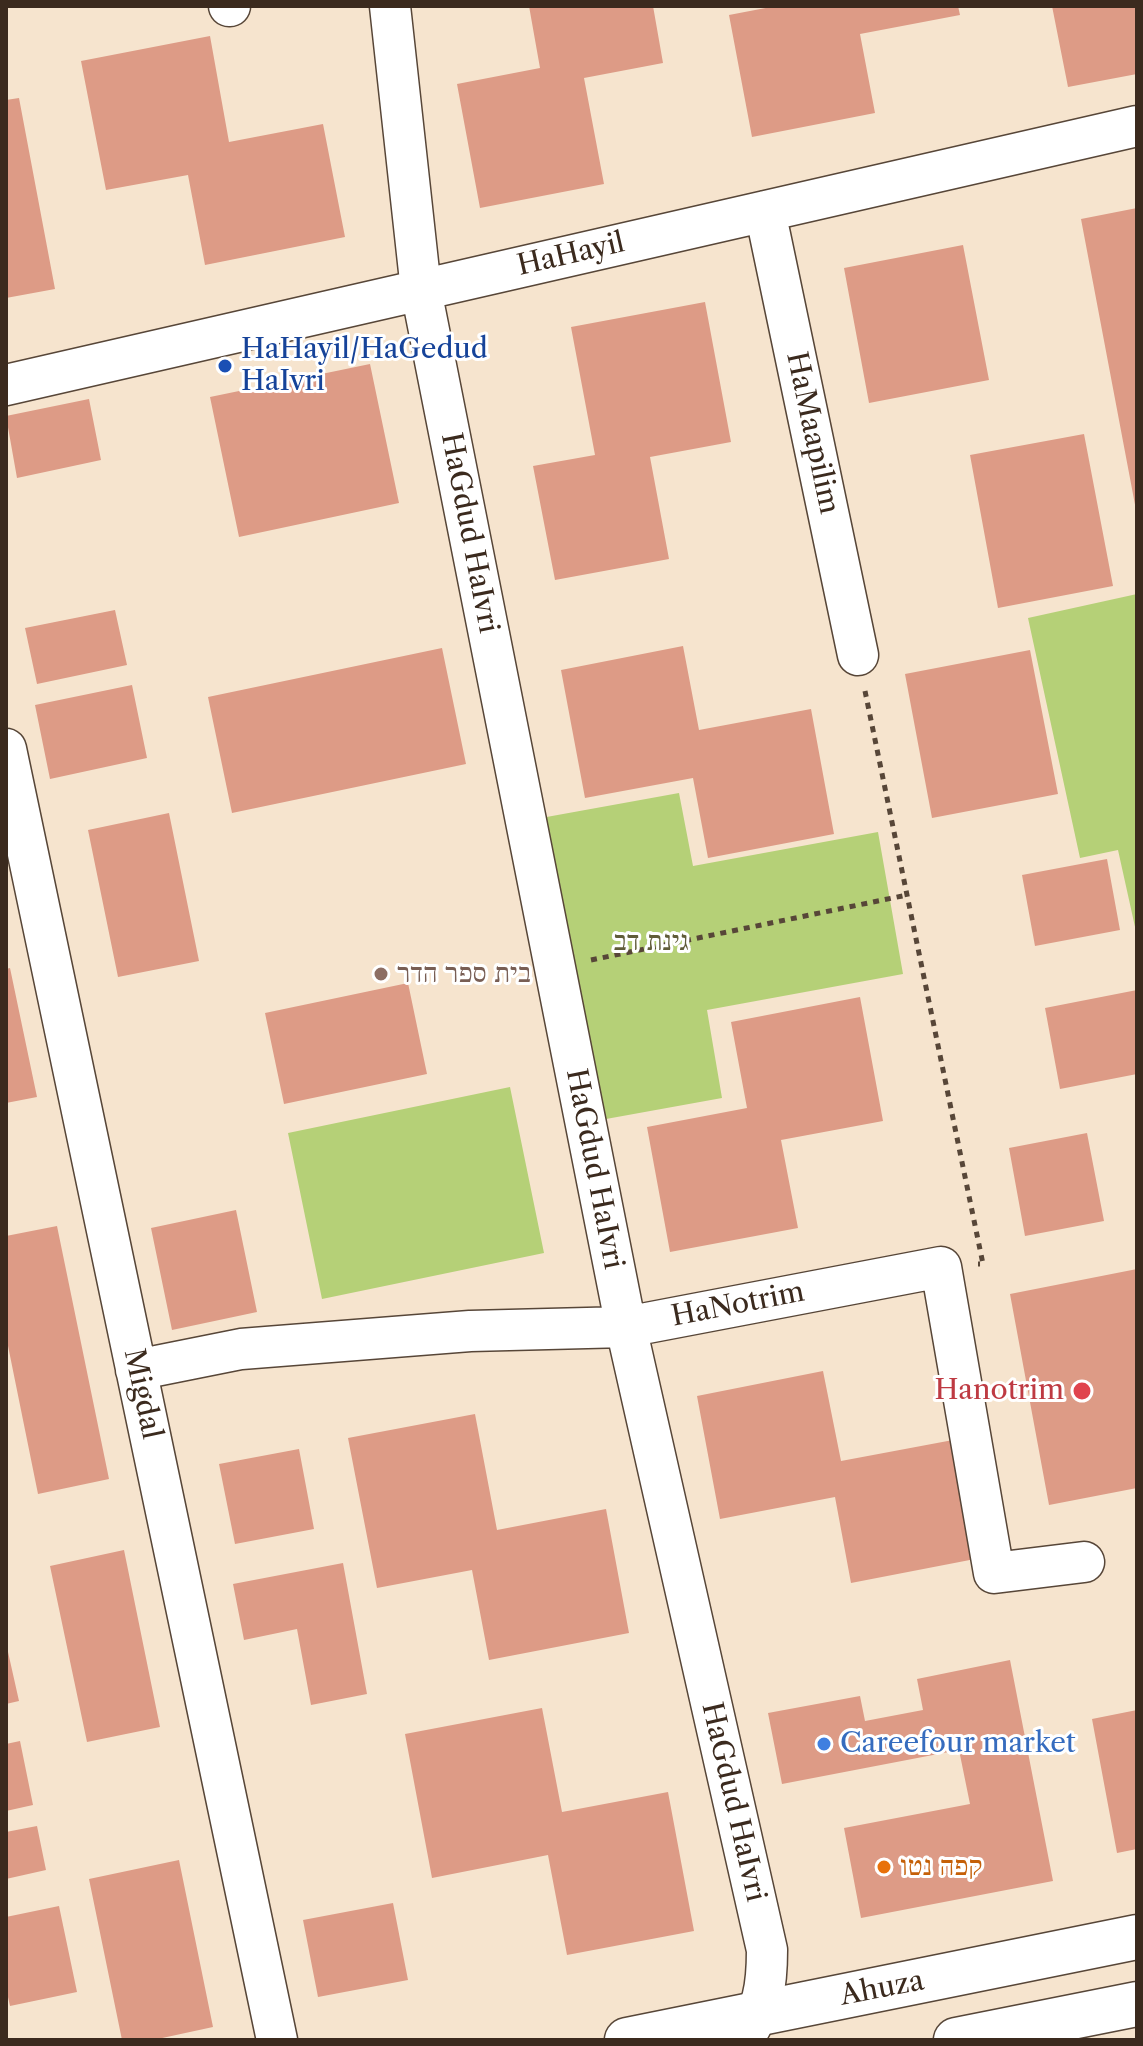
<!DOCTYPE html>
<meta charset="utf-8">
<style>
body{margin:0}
#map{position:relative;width:1143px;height:2046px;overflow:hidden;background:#f6e4ce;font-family:"Libre Caslon Text",serif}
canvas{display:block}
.frame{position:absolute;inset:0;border:8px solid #3b2a1e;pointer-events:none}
</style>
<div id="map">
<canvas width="1143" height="2046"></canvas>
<div class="frame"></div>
</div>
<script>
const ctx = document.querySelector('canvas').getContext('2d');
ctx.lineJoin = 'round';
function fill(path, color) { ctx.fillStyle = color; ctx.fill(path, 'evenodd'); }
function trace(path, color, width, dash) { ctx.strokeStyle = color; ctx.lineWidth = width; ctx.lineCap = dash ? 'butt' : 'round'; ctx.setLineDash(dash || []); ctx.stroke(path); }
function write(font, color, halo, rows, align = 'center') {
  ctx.font = font + ' "Libre Caslon Text","Frank Ruhl Libre",serif'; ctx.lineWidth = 6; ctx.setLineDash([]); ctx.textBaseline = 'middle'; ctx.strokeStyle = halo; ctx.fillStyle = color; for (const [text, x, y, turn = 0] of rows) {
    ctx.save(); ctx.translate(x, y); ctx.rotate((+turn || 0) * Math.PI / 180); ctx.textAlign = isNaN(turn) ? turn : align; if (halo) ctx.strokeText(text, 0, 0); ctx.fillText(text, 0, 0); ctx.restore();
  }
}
fill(new Path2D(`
 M1137,594V936L1118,850L1080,858L1028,618Z
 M679,793L693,866L878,832L903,974L707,1010L722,1098L595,1121L541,818Z
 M510,1087L544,1253L322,1299L288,1133Z`), '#b5d077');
fill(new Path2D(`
 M529,6H653L663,63L584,78L604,184L480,208L457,84L540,68Z
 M776,6H958L960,15L860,34L875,113L752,137L729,15Z
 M1052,6H1135L1137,74L1068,87Z
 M210,36L229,142L323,124L345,237L205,265L188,175L106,190L81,61Z
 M19,98L55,289L6,298V100Z
 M1137,208V509L1136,510L1081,219Z
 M963,245L989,380L869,403L844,268Z
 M705,302L731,442L650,457L669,559L555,580L533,466L595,455L571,327Z
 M370,364L399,503L239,537L210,397Z
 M89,399L101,460L17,478L6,416Z
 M1084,434L1113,586L998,608L970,455Z
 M115,610L127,665L37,684L25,628Z
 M683,646L699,730L811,709L834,834L708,858L693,778L585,798L561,670Z
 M442,648L466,764L232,813L208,697Z
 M1030,650L1058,794L932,818L905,674Z
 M132,685L147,758L50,779L35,705Z
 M169,813L199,961L118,977L88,830Z
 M1107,859L1120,930L1035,946L1022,875Z
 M10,968L37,1097L6,1103V969Z
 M408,983L427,1074L284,1104L265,1013Z
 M1137,990V1074L1060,1089L1045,1008Z
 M860,997L883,1121L781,1140L798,1228L670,1252L647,1127L747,1108L731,1022Z
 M1087,1133L1104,1221L1025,1236L1009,1148Z
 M236,1210L257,1312L172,1330L151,1228Z
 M57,1226L109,1479L38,1494L6,1336V1236Z
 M1137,1269V1488L1049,1505L1010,1294Z
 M823,1371L841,1461L953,1440L975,1559L851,1583L835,1497L720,1519L697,1396Z
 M475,1414L497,1530L606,1509L629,1633L489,1660L472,1570L377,1588L348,1438Z
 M299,1449L314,1529L235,1544L219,1464Z
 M124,1550L160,1727L87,1742L50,1566Z
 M343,1563L367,1694L311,1705L297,1629L244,1640L233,1584Z
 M6,1643L19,1701L6,1704Z
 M1010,1660L1053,1881L861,1918L844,1828L970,1804L959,1750L782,1784L768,1713L860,1696L865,1721L923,1710L917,1679Z
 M542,1708L562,1812L668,1792L694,1931L567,1955L548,1855L432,1878L405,1734Z
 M1137,1710V1849L1117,1853L1092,1719Z
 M20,1741L33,1805L6,1811V1744Z
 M37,1826L46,1870L6,1879V1832Z
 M179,1860L213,2027L153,2040H122L89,1879Z
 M393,1903L408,1980L318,1997L303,1920Z
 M59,1906L77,1992L10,2006L6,1988V1917Z`), '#dd9b86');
const minor = new Path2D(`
 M229,6H230
 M390,6L421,290L626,1327L767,1950C767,1988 763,2008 743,2040
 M765,211L858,655
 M6,385L1137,126
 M6,749L277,2040
 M136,1370L241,1349L470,1331L626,1327L941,1267L994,1573L1084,1562`);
const major = new Path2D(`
 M627,2040L1137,1937
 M956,2040L1137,2004`);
trace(minor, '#574638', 43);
trace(major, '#574638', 47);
trace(new Path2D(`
 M865,691L983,1264H978
 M591,960L907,895`), '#574638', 5, [6, 6]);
trace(minor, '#fff', 40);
trace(major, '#fff', 44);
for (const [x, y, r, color] of [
 [225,366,8,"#1a4fb4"],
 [381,974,8,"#8d6e63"],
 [1082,1391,10,"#e0444e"],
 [824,1744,8,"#3f7fe0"],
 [884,1867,8,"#e8710a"]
]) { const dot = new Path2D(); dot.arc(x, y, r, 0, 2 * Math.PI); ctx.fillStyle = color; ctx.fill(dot); trace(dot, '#fff', 3); }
write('28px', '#3b2a1e', '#fff', [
 ["HaHayil",571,255,-13],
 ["HaMaapilim",812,433,78],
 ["HaGdud HaIvri",469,533,79],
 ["HaGdud HaIvri",594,1169,79],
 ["HaNotrim",738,1305,-11],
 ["Migdal",142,1394,78],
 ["HaGdud HaIvri",733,1802,77],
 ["Ahuza",882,1989,-11]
]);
write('28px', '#164399', '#fff', [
 ["HaHayil/HaGedud",241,350],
 ["HaIvri",241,382]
], 'left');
write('28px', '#605c39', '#fff', [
 ["גינת דב",651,942]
]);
write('28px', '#785e54', '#fff', [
 ["בית ספר הדר",397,974]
], 'left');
write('28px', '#be3a42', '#fff', [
 ["Hanotrim",1064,1391]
], 'right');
write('28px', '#366cbe', '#fff', [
 ["Careefour market",840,1744]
], 'left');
write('28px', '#c56008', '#fff', [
 ["קפה נטו",900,1867]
], 'left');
</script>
